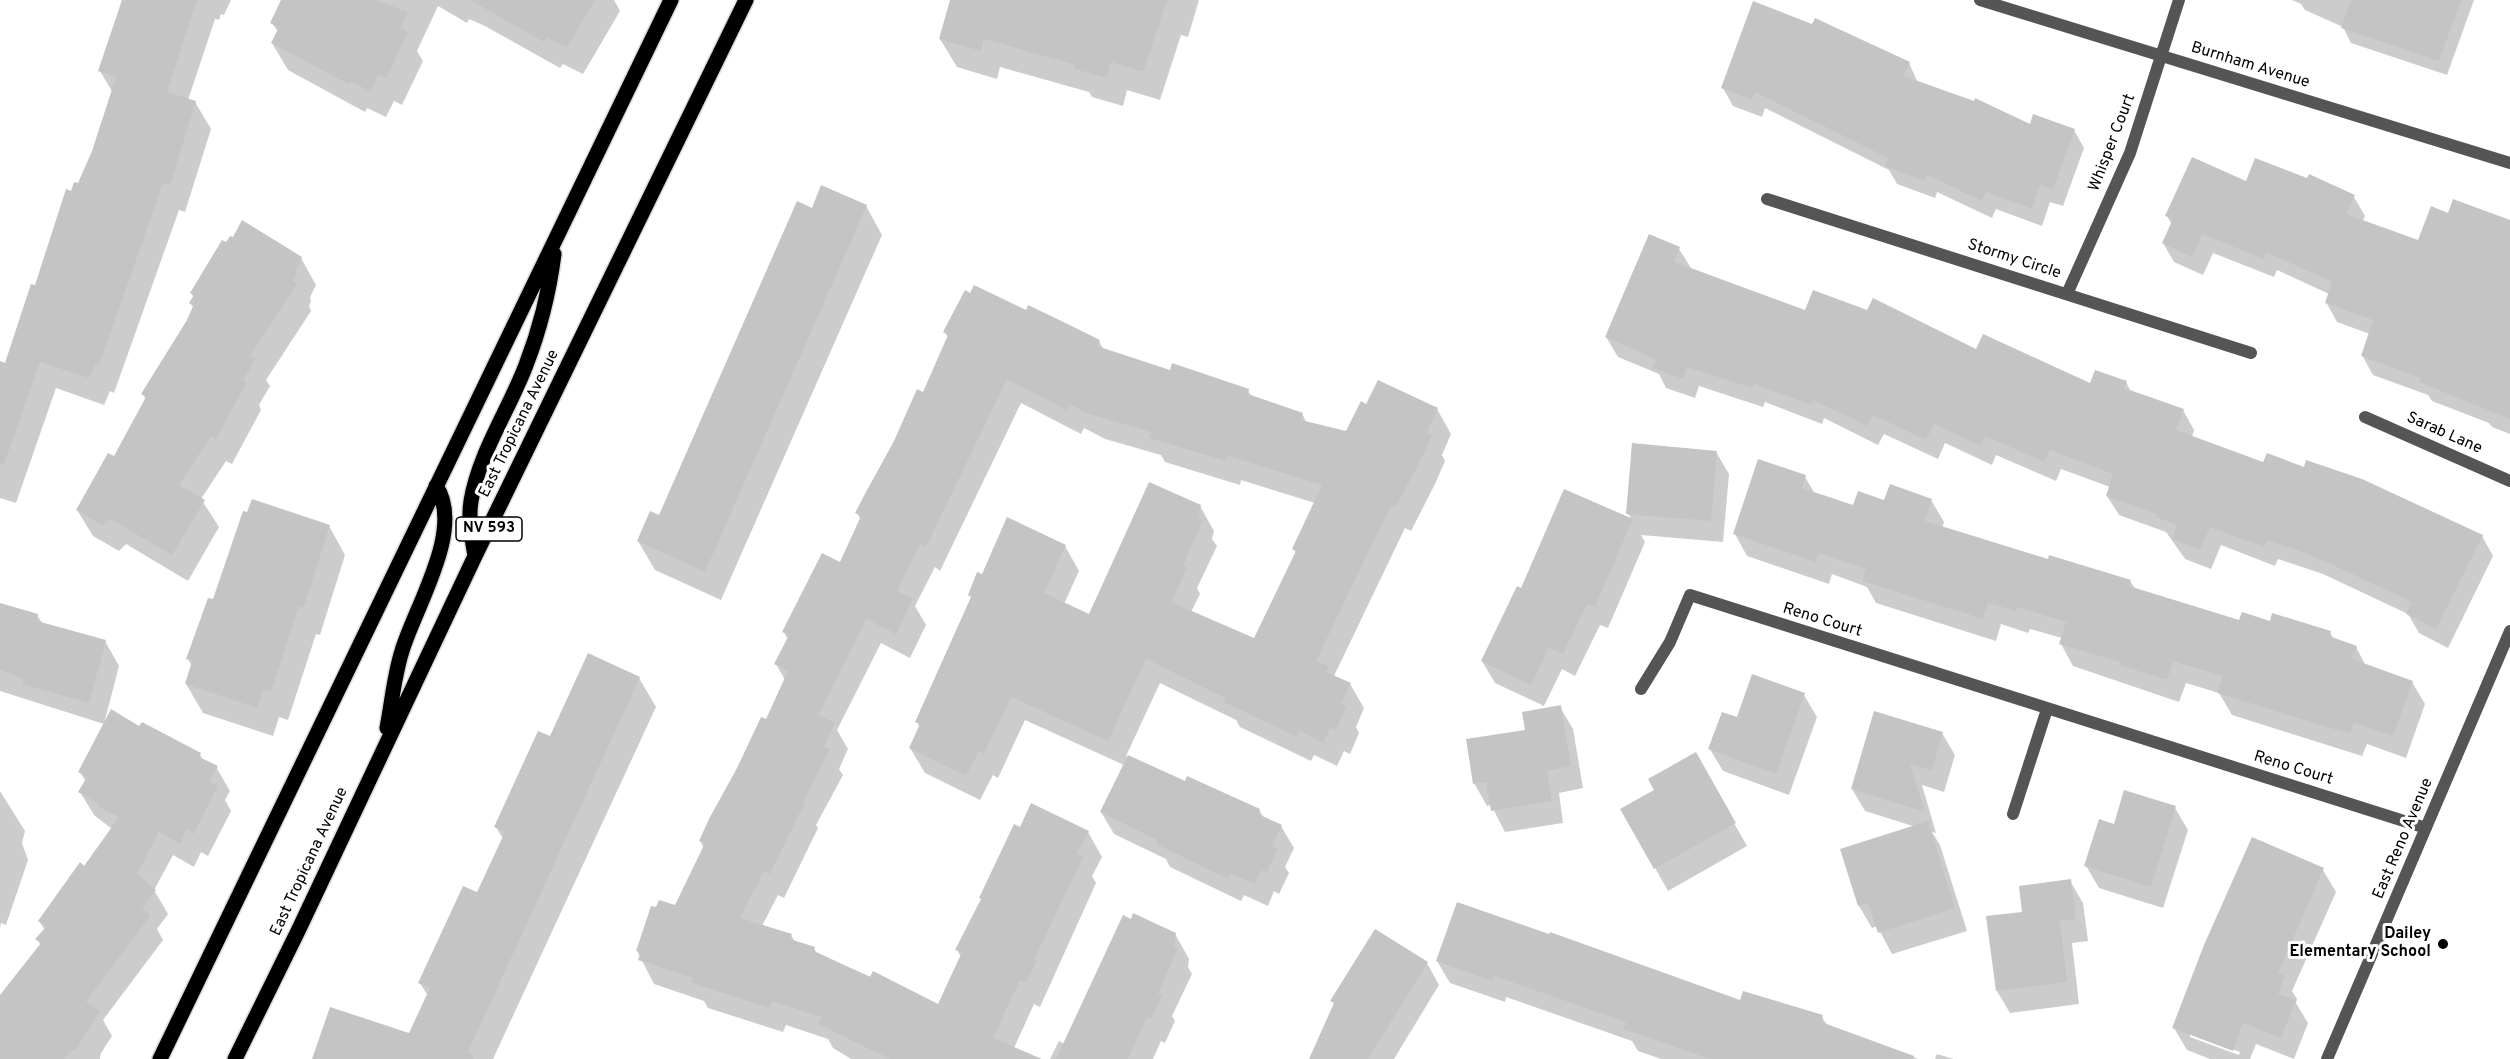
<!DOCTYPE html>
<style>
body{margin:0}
canvas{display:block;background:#fff}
</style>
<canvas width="2510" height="1059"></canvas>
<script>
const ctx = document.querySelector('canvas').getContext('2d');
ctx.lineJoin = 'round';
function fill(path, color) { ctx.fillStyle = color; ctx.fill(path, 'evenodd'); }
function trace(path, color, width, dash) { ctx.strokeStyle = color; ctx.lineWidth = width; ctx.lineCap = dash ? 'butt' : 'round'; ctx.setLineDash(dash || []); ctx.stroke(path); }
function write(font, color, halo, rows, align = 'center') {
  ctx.font = font + ' Overpass,sans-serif'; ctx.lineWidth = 6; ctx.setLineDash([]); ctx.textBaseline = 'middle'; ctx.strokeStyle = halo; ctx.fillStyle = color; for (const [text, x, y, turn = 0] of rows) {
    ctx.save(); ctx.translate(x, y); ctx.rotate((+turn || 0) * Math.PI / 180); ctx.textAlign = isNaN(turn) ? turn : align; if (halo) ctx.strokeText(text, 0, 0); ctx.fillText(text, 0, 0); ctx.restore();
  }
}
fill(new Path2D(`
 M124,0H231L224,15L221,14L219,20L215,19L188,100L195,102L211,129L185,212L179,210L114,393L110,391L104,405L56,388L16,503L0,498V363L5,365L72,193L79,185L93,152L113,93L100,71Z
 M282,0H614L620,11L583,74L563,64L560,68L485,26L469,19L467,23L438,6L417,51L423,61L402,105L394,101L386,117L367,108L365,112L288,70L272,43L278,32L272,23Z
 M951,0H1199L1188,37L1181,35L1160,100L1127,90L1123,106L1092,97L1089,92L1000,67L997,79L957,67L940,39Z
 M2292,0H2474L2447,75L2351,43L2343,27L2305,10L2301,4Z
 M1909,63L1918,83L2031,126L2074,130L2084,148L2063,206L2050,202L2042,226L1996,209L1992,218L1937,192L1935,198L1897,184L1889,170L1765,108L1762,117L1733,106L1723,88Z
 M2247,183L2354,197L2365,216L2362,222L2419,242L2449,215L2510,222V434L2492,427L2489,423L2432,401L2428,395L2373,375L2362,355L2370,334L2337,322L2326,302L2329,294L2277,270L2274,277L2213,253L2203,275L2174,262L2163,243L2172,225L2167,216Z
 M866,206L882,235L721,600L655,570L638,541L660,517L813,210Z
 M1679,249L1691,268L1806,312L1977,351L2091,385L2126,382L2131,392L2183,410L2194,430L2192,437L2264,464L2482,536L2493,556L2448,648L2419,633L2408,614L2323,574L2278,559L2275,566L2221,545L2211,569L2185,559L2166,532L2119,515L2107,496L2110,487L2061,469L2056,481L1996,455L1992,465L1945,443L1938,459L1884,434L1878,445L1824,418L1822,424L1765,402L1763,407L1699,386L1695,398L1666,388L1659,374L1618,357L1606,337Z
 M301,258L316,285L310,297L311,301L309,306L311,311L266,380L270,386L259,405L261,410L232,464L226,461L201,499L219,527L188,581L126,544L119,551L93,536L77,510L115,458L146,400L143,394L188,320L194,308L191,303L194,298L191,293Z
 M1026,312L1099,341L1104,350L1171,372L1248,391L1252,397L1302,414L1307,423L1347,433L1367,405L1437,409L1451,434L1442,455L1445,461L1435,484L1411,531L1405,528L1334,676L1350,684L1364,708L1356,727L1359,733L1350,754L1344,751L1337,766L1314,755L1311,761L1240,727L1236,720L1160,683L1126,756L1186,783L1259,810L1264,818L1281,826L1294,848L1285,867L1289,873L1279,894L1274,891L1268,906L1244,895L1241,901L1170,867L1166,859L1114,834L1101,812L1124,765L1025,720L998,778L993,775L980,800L925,773L910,748L920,728L917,722L972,599L969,594L983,576L1065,546L1079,571L1064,604L1089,616L1200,506L1214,531L1212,539L1217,546L1197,588L1200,594L1191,612L1254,640L1296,554L1294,549L1315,503L1241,480L1240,485L1165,462L1161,455L1105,439L1084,428L1081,434L1021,403L940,571L935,567L915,606L926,625L910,658L881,643L837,730L848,749L839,769L843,775L816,825L818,828L784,898L778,895L762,926L791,935L795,942L814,948L817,954L939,1006L961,957L957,950L1021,829L1088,832L1102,857L1092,876L1096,883L1040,1007L1034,1004L1014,1048L1039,1059H851L833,1048L828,1039L786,1025L783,1032L708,1008L704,1001L654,984L637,951L676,907L704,848L700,841L767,721L785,680L776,664L788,640L784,632L840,565L861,520L857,513L924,394L948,338L945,332Z
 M1716,452L1729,474L1723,542L1641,535L1645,542L1608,628L1600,625L1575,676L1562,669L1544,706L1495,683L1482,661L1522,590L1631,519L1628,513Z
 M1805,477L1815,494L1854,507L1931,500L1944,522L1942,528L2049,560L2130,581L2136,590L2240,622L2271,623L2330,632L2334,640L2356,647L2366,666L2412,682L2425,704L2406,758L2367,744L2362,756L2232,715L2219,693L2186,683L2179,702L2073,666L2061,644L2062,638L2030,629L2028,633L2001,624L1996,641L1876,603L1867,587L1832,574L1829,584L1747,556L1735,534Z
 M329,526L345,555L320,635L316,634L288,720L279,717L273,736L203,713L186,684L192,666L188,659L214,601Z
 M0,605L37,615L43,624L105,641L119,666L104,724L0,691Z
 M639,678L656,707L493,1059H314L410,1035L428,996L420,983L478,894L503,839L496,827L550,738Z
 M1804,695L1817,717L1789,795L1723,771L1710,749L1738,719Z
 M1560,707L1573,729L1583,788L1559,793L1563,823L1505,832L1491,805L1487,806L1474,783L1526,731Z
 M139,728L200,754L203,760L216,767L230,791L225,800L231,811L208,856L201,852L194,867L173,855L154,890L168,914L157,929L163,940L103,1020L112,1036L101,1053L100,1059H0V999L41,946L37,939L45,930L39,921L84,868L112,829L94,815L80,792L86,782L80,772Z
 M1942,733L1955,755L1944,792L1922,785L1936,833L1932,832L1940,845L1967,931L1892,954L1877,926L1872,928L1859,906L1842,850L1916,827L1865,811L1852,789Z
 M1695,754L1747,846L1668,891L1622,809L1656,790Z
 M0,791L25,831L22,843L28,860L6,925L1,923L0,928Z
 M2175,808L2188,830L2163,908L2099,888L2086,866Z
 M2323,870L2336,892L2292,991L2297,999L2296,1003L2308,1023L2294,1059L2256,1044L2250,1059H2210L2187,1050L2174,1028ZM2190,1033L2240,1052L2239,1055L2190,1037Z
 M2070,881L2083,903L2088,941L2072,943L2079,1004L2010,1013L1997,991L2024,913Z
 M1175,934L1189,959L1188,967L1192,974L1172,1016L1175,1021L1165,1043L1161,1041L1153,1059H1050L1059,1041L1065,1044Z
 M1437,961L1741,1002L1822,1017L1827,1025L1918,1059H1661L1638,1051L1632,1041L1506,997L1505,1002L1450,983Z
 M1427,963L1439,985L1394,1059H1310L1335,1005L1332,1001Z
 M1937,1054L1954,1059H1935Z`), '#0003');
fill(new Path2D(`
 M122,0H197L167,92L196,101L170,185L163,183L99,366L95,364L89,378L40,362L4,464H0V361L5,363L31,284L35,285L66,189L71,191L74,182L78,183L92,151L116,77L98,71Z
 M281,0H376L408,12L400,28L408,32L386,79L378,75L370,91L351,82L350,85L271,43L279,27L270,23Z
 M470,0H595L567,47L547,38L544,42Z
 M950,0H1167L1143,72L1111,62L1107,78L1074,69L1075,65L984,39L981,51L939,39Z
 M2351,0H2461L2439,61L2341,28Z
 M1753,1L1812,24L1815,18L1910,62L1904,76L1974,101L1975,98L2030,124L2033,114L2075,129L2053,190L2040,185L2032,209L1986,192L1982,201L1927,175L1925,181L1885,166L1888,158L1755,92L1752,100L1721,88Z
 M2192,157L2246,181L2255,158L2307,178L2309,174L2355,195L2346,214L2418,240L2431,206L2448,213L2453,199L2510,220V419L2419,382L2421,378L2361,356L2373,320L2325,303L2332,282L2266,252L2263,259L2202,234L2192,257L2162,243L2173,219L2165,216Z
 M821,185L867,205L705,572L637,541L650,511L659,515L797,201L812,208Z
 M242,220L302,257L295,272L297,273L293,281L297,284L250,356L256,359L243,380L247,382L216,439L211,436L179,485L205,500L172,555L110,519L103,526L76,510L108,453L114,456L146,397L141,394L187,320L193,306L189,303L194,295L190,293L222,240L226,242L230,236L233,237Z
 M1649,234L1680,247L1674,262L1805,310L1813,290L1867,310L1873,298L1976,349L1983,334L2090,383L2095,370L2127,381L2124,388L2184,409L2176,430L2263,462L2267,453L2304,467L2306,460L2362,479L2483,535L2436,629L2406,614L2412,602L2311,555L2267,540L2264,547L2210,527L2200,550L2172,539L2177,525L2156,517L2157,514L2106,496L2113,474L2050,450L2044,462L1985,436L1981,446L1934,424L1926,440L1873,415L1867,426L1813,400L1811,405L1754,384L1752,388L1687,367L1683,379L1653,368L1656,359L1605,337Z
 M974,285L1026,310L1028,305L1049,315L1100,340L1097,346L1170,370L1172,363L1249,389L1248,394L1303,413L1301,420L1346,431L1361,401L1366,404L1378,380L1438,408L1427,433L1432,435L1421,459L1396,507L1391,505L1316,661L1329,666L1326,672L1351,683L1341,704L1346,707L1336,730L1330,728L1323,743L1300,731L1297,737L1224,702L1225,698L1146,659L1108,741L1011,697L984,754L979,751L966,776L909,748L920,724L915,722L971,597L968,595L977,572L982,574L1007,517L1066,545L1044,593L1089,614L1149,482L1201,505L1198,518L1203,520L1183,565L1187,568L1171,602L1254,638L1296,551L1292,549L1322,485L1228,456L1226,461L1149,438L1151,432L1089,414L1069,404L1066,410L1007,379L926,547L920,543L897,591L913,599L896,634L866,619L818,715L835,723L824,747L830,749L803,801L805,802L770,874L764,871L740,918L792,934L790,939L815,947L814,951L870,977L873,971L938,1004L962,952L955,950L981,899L979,898L1014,824L1020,827L1031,803L1089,831L1077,854L1083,857L1034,960L1037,961L1026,983L1020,980L993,1038L1042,1059H890L818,1024L821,1017L772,1001L769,1008L692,983L693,978L638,960L641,952L636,951L651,906L656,907L659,900L675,905L705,843L699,841L709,819L737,768L761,717L766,719L788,671L774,664L789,635L782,632L822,553L840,562L861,516L855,513L866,492L894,441L917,389L923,392L948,335L943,332L965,290L970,293Z
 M1632,443L1717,451L1711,521L1626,514Z
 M1758,459L1806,475L1802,488L1853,505L1858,491L1884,500L1890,484L1932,499L1925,521L2048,559L2049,555L2131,580L2129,586L2239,620L2242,612L2270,621L2272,613L2331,631L2329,636L2357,646L2352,659L2413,681L2393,736L2354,723L2350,734L2217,693L2222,676L2173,661L2167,680L2119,665L2120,662L2059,644L2066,622L2017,607L2016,611L1988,603L1983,619L1862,581L1866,569L1819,553L1816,562L1733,534Z
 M1564,489L1633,519L1595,607L1587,604L1563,654L1549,648L1531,685L1481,661L1517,586L1521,588Z
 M252,499L330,525L304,607L299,606L271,692L263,689L257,708L185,684L192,661L186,659L208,598L213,599L243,511L247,512Z
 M0,603L38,614L37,621L106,640L89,703L22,684L24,679L0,670Z
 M588,653L640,677L468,1052L473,1054V1059H312L330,1007L409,1033L430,988L418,983L463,886L477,892L505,832L494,827L538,731L550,736Z
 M1752,674L1805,693L1776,774L1708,749L1722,712L1737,717Z
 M1561,705L1571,766L1547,771L1552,801L1491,811L1486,782L1473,784L1466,739L1525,730L1522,712Z
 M111,709L139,726L142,722L201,753L199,757L218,766L209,782L218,786L194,834L187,829L180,844L159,832L137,874L156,890L142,909L151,915L86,1001L100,1011L75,1051L73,1049L64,1059H0V995L41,943L35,939L46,927L38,921L80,862L84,866L119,817L97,806L99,804L78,792L87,777L78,772Z
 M1874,711L1943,732L1932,770L1910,764L1925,812L1851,789Z
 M1696,752L1736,823L1654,869L1620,809L1654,790L1648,779Z
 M1128,755L1185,781L1187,776L1260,809L1258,814L1282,825L1272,846L1277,849L1267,873L1261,870L1255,884L1231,874L1228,879L1156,844L1157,840L1100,812Z
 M2124,790L2176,806L2151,887L2084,866L2099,819L2114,824Z
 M1928,821L1955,908L1878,933L1868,903L1858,906L1840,849Z
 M2252,837L2324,868L2278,973L2285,976L2278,994L2296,1000L2281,1038L2243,1023L2233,1051L2172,1028L2204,945Z
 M2071,879L2076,919L2060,921L2067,982L1996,991L1986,916L2022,912L2019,886Z
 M1457,902L1549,934L1550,932L1740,1000L1743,991L1823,1015L1821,1022L1914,1056V1059H1710L1623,1029L1626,1022L1494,976L1492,981L1436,961Z
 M1133,913L1176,933L1174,946L1178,948L1158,994L1162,995L1151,1019L1147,1017L1128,1059H1056L1123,915L1131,919Z
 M1375,929L1428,962L1368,1059H1309L1334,1003L1330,1001Z`), '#c4c4c4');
const primary = new Path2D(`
 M475,556C472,538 468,520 471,501C479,453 509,410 526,365C540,329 549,293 554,254
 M387,728C392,702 394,676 402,651C415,607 465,529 436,486
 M160,1059L671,0
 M235,1059L299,929L475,556L746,0`);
trace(primary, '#dbdbdb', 18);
trace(new Path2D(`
 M1980,0L2510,163
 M1767,199L2251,353
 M2067,294L2130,153L2179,0
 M2365,417L2510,481
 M1641,689L1670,642L1690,595L2426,828
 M2013,814L2047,709
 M2327,1059L2510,631`), '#555', 12);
trace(primary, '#000', 15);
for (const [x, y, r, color] of [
 [2443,944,6,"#000"]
]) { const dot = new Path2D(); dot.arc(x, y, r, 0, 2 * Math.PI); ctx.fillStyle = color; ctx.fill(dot); trace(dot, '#fff', 2); }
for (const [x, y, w] of [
 [489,529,66]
]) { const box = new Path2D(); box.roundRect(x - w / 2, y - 12, w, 24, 4.5); ctx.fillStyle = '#fff'; ctx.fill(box); trace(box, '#000', 1.5); }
write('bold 15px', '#000', null, [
 ["NV 593",489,529]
]);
write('16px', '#000', '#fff', [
 ["Burnham Avenue",2250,66,17],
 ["Whisper Court",2113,143,-69],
 ["Stormy Circle",2014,260,18],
 ["East Tropicana Avenue",520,424,-64],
 ["Sarab Lane",2444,434,24],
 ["Reno Court",1822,621,17],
 ["Reno Court",2293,769,17],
 ["East Reno Avenue",2404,839,-67],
 ["East Tropicana Avenue",310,862,-65]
]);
write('bold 16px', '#000', '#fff', [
 ["Dailey",2431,935],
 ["Elementary School",2431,953]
], 'right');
</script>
